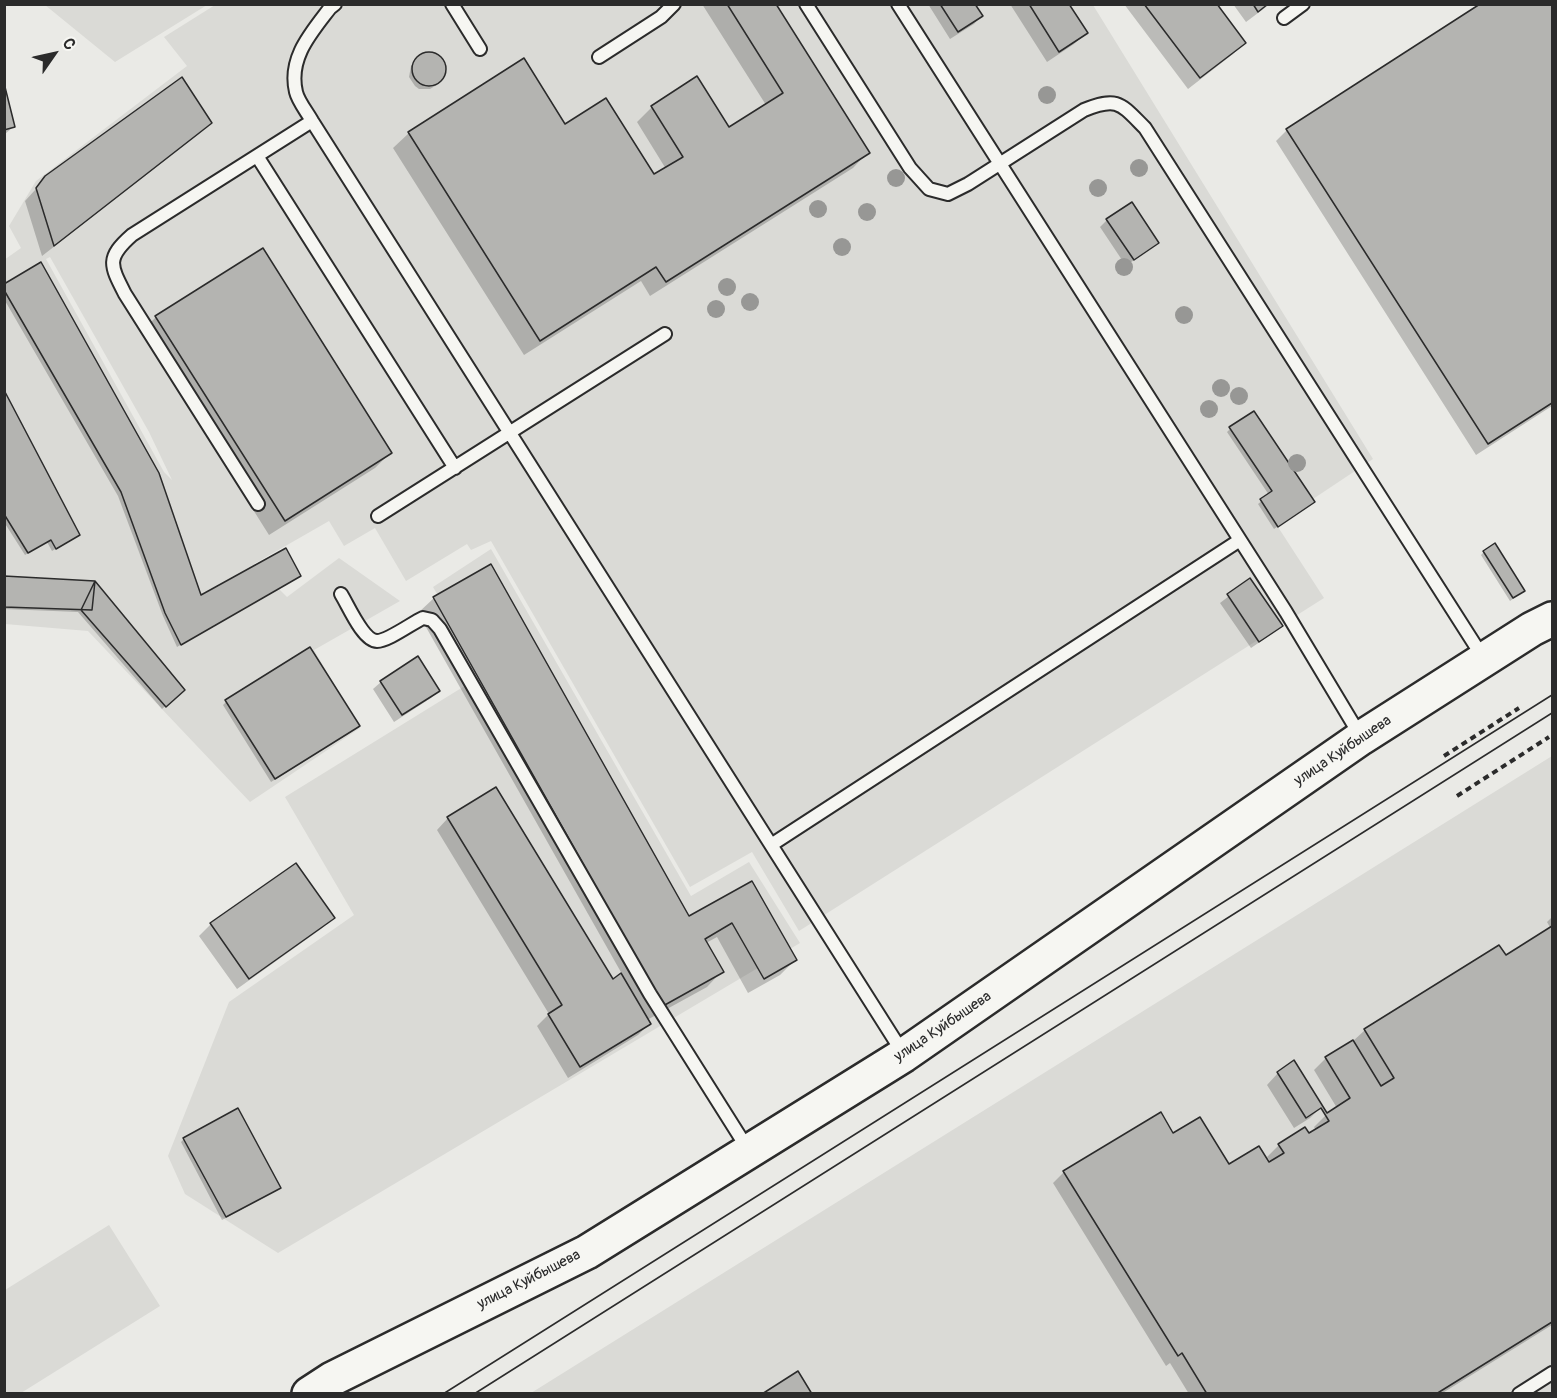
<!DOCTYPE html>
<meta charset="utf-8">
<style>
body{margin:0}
#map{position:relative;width:1557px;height:1398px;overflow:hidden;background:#eaeae6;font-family:Pangolin,sans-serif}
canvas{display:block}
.frame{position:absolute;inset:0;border:6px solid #2b2b2b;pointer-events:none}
.north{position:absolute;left:24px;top:24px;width:60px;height:60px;-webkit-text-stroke:4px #f6f6f2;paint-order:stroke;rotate:56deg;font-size:16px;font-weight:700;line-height:24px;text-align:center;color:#2b2b2b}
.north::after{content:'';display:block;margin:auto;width:21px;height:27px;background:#2b2b2b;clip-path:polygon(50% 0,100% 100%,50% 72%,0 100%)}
</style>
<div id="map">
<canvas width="1557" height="1398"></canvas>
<div class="frame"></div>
<div class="north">С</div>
</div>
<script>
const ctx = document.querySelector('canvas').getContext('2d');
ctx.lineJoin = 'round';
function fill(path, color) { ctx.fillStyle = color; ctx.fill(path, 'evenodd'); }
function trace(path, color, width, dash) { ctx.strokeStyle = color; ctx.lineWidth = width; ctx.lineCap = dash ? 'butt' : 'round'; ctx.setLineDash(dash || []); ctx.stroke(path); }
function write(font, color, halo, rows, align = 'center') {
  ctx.font = font + ' Pangolin,sans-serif'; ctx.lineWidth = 4.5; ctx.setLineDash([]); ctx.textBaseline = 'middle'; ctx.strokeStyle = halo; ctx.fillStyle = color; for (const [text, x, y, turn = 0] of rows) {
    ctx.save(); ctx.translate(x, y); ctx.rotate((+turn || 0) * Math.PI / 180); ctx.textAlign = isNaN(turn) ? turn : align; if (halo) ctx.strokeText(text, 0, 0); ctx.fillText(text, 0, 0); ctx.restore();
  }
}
fill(new Path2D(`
 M45,5H207L115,62Z
 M215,5H1093L1373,459L1313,499L1278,527L1324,598L799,931L752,852L690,887L491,541L471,550L467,544L406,581L375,528L344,546L329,521L254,564L287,597L339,558L400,601L314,650L360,728L250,802L88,631L5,624L4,260L21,248L9,226L36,181L187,66L164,37ZM50,257L149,432L172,480L164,472L46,259Z
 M491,549L691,896L749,862L800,943L278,1253L185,1194L168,1156L229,1002L354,915L285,797L484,674L433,587Z
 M1552,756V1393H531Z
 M109,1225L160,1306L21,1393H5V1290Z`), '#dadad6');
fill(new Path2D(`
 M702,4H775L868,152L853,168L650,296L641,281L524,355L393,148L409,133L524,60L565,126L654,176L666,169L637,122L652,107L728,129L766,105Z
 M928,4H973L981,16L974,24L950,39Z
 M1010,4H1067L1086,33L1074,44L1047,62Z
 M1124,4H1215L1244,43L1233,54L1188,89Z
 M1233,4H1270L1246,22Z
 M1483,4H1552V406L1476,455L1276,141L1287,130Z
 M433,54L442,59L445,74L435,86L430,89H419L415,86L409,77L411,66L423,55Z
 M4,90L13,127L4,135Z
 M210,122L199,134L42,256L25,201L46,178Z
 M1107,220L1158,242L1126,266L1100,227Z
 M4,286L200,597L299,576L177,647L163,616L118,496L4,299Z
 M156,317L390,453L375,468L269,535L141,332Z
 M4,393L78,535L52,551L47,542L25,555L4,522Z
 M1230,429L1309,505L1274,529L1258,504L1269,495L1227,432Z
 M1484,552L1523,591L1520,594L1510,601L1481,555Z
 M490,566L689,918L752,883L795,960L780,975L748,993L717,937L706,943L722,971L707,987L647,1020L650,1023L638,1035L568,1078L537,1026L549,1014L437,830L448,818L612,981L622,974L418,613L434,598Z
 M4,577L94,582L183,690L162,709L78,612L4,609Z
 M1250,580L1281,626L1273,633L1251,648L1220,603Z
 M381,682L438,691L431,698L394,722L373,689Z
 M226,702L355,729L271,782L223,705Z
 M296,865L333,918L321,929L237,989L199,936L211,924Z
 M1552,917V1325L1441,1394H1189L1170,1363L1166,1366L1053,1183L1064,1172L1173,1135L1229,1166L1268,1164L1271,1162L1267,1157L1279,1145L1309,1135L1316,1130L1314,1127L1326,1115L1337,1108L1314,1070L1326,1058L1352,1042L1365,1030L1505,957L1551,929L1547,922Z
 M1278,1073L1321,1107L1310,1118L1294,1128L1267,1085Z
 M184,1139L276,1191L222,1220L181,1142Z`), '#0003');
const building = new Path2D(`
 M727,4H776L870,153L666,282L656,267L540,341L408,132L524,58L565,124L606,98L654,174L683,157L651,106L697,76L729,127L783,93Z
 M940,4H975L983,16L958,32Z
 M1029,4H1069L1088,33L1059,52Z
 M1144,4H1217L1246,43L1200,78Z
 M1253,4H1268L1258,12Z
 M1480,4H1552V403L1488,444L1286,129Z
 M412 69a17 17 0 1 1 34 0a17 17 0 1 1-34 0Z
 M182,77L212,123L54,246L36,188L45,176Z
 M4,83L15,127L4,130Z
 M1132,202L1159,243L1134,260L1106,219Z
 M263,248L392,453L285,521L155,316Z
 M41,262L159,473L201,595L286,548L301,576L181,645L165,613L121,492L4,290V284Z
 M4,390L80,535L56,549L51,540L28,553L4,514Z
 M1254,411L1315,502L1278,527L1260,499L1272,491L1229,427Z
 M1495,543L1525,591L1513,598L1483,551Z
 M491,564L689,916L752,881L797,960L764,979L732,923L705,939L724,972L663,1006L433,597Z
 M4,576L95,581L92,610L4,607Z
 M1250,578L1283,626L1259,642L1227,594Z
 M95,581L185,690L166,707L81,610Z
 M310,647L360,726L275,779L225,700Z
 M418,656L440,691L402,715L380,681Z
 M496,787L613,979L621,973L651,1024L580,1067L548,1014L562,1005L447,817Z
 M296,863L335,918L249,979L210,923Z
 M1552,926V1322L1436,1394H1207L1182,1353L1178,1356L1063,1171L1161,1112L1173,1133L1200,1117L1229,1164L1259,1146L1269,1162L1284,1153L1278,1144L1305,1127L1309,1133L1329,1121L1321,1108L1306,1118L1277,1072L1294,1060L1327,1113L1350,1098L1325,1057L1353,1040L1381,1086L1394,1078L1364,1029L1499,945L1506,955Z
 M238,1108L281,1188L226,1217L183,1138Z
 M798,1371L812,1394H762Z`);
fill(building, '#b4b4b1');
trace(building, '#2b2b2b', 1.5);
const service = new Path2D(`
 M335,4L330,8C311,33 288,58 296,92C298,101 307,112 312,121L903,1053
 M452,4L480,49
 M806,4L910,168L929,189L948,194L968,184L1084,110C1118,96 1121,104 1145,128L1484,659
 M898,4L1286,612L1361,737
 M1284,18L1303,4
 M599,57L661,17L674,4
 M257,156L455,468
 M258,504L125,294C110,265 106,258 132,235L312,121
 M378,516L665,334
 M341,594C348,605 363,641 377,641C388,641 412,623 423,618L432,620L440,629L650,994L749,1151
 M771,845L1240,540
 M1519,1394L1552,1373`);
const secondary = new Path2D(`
 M309,1394L332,1379L587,1252L904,1055L1361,738L1532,629L1552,619`);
trace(service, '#2b2b2b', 16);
trace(secondary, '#2b2b2b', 38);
trace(new Path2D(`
 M1444,756L1519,708
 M1457,796L1549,737`), '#2b2b2b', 4, [6, 4.5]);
trace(service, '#f6f6f2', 12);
trace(secondary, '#f6f6f2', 33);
trace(new Path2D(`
 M443,1394L1552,695
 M474,1394L1552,713`), '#2b2b2b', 1.5);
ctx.fillStyle = '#979795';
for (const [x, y] of [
 [1047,95],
 [1139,168],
 [896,178],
 [1098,188],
 [818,209],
 [867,212],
 [842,247],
 [1124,267],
 [727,287],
 [750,302],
 [716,309],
 [1184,315],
 [1221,388],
 [1239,396],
 [1209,409],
 [1297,463]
]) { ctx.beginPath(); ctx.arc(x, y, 9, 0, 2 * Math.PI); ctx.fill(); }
write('15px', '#2b2b2b', '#f6f6f2', [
 ["улица Куйбышева",1343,751,-34],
 ["улица Куйбышева",943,1027,-34],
 ["улица Куйбышева",529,1280,-27]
]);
</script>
